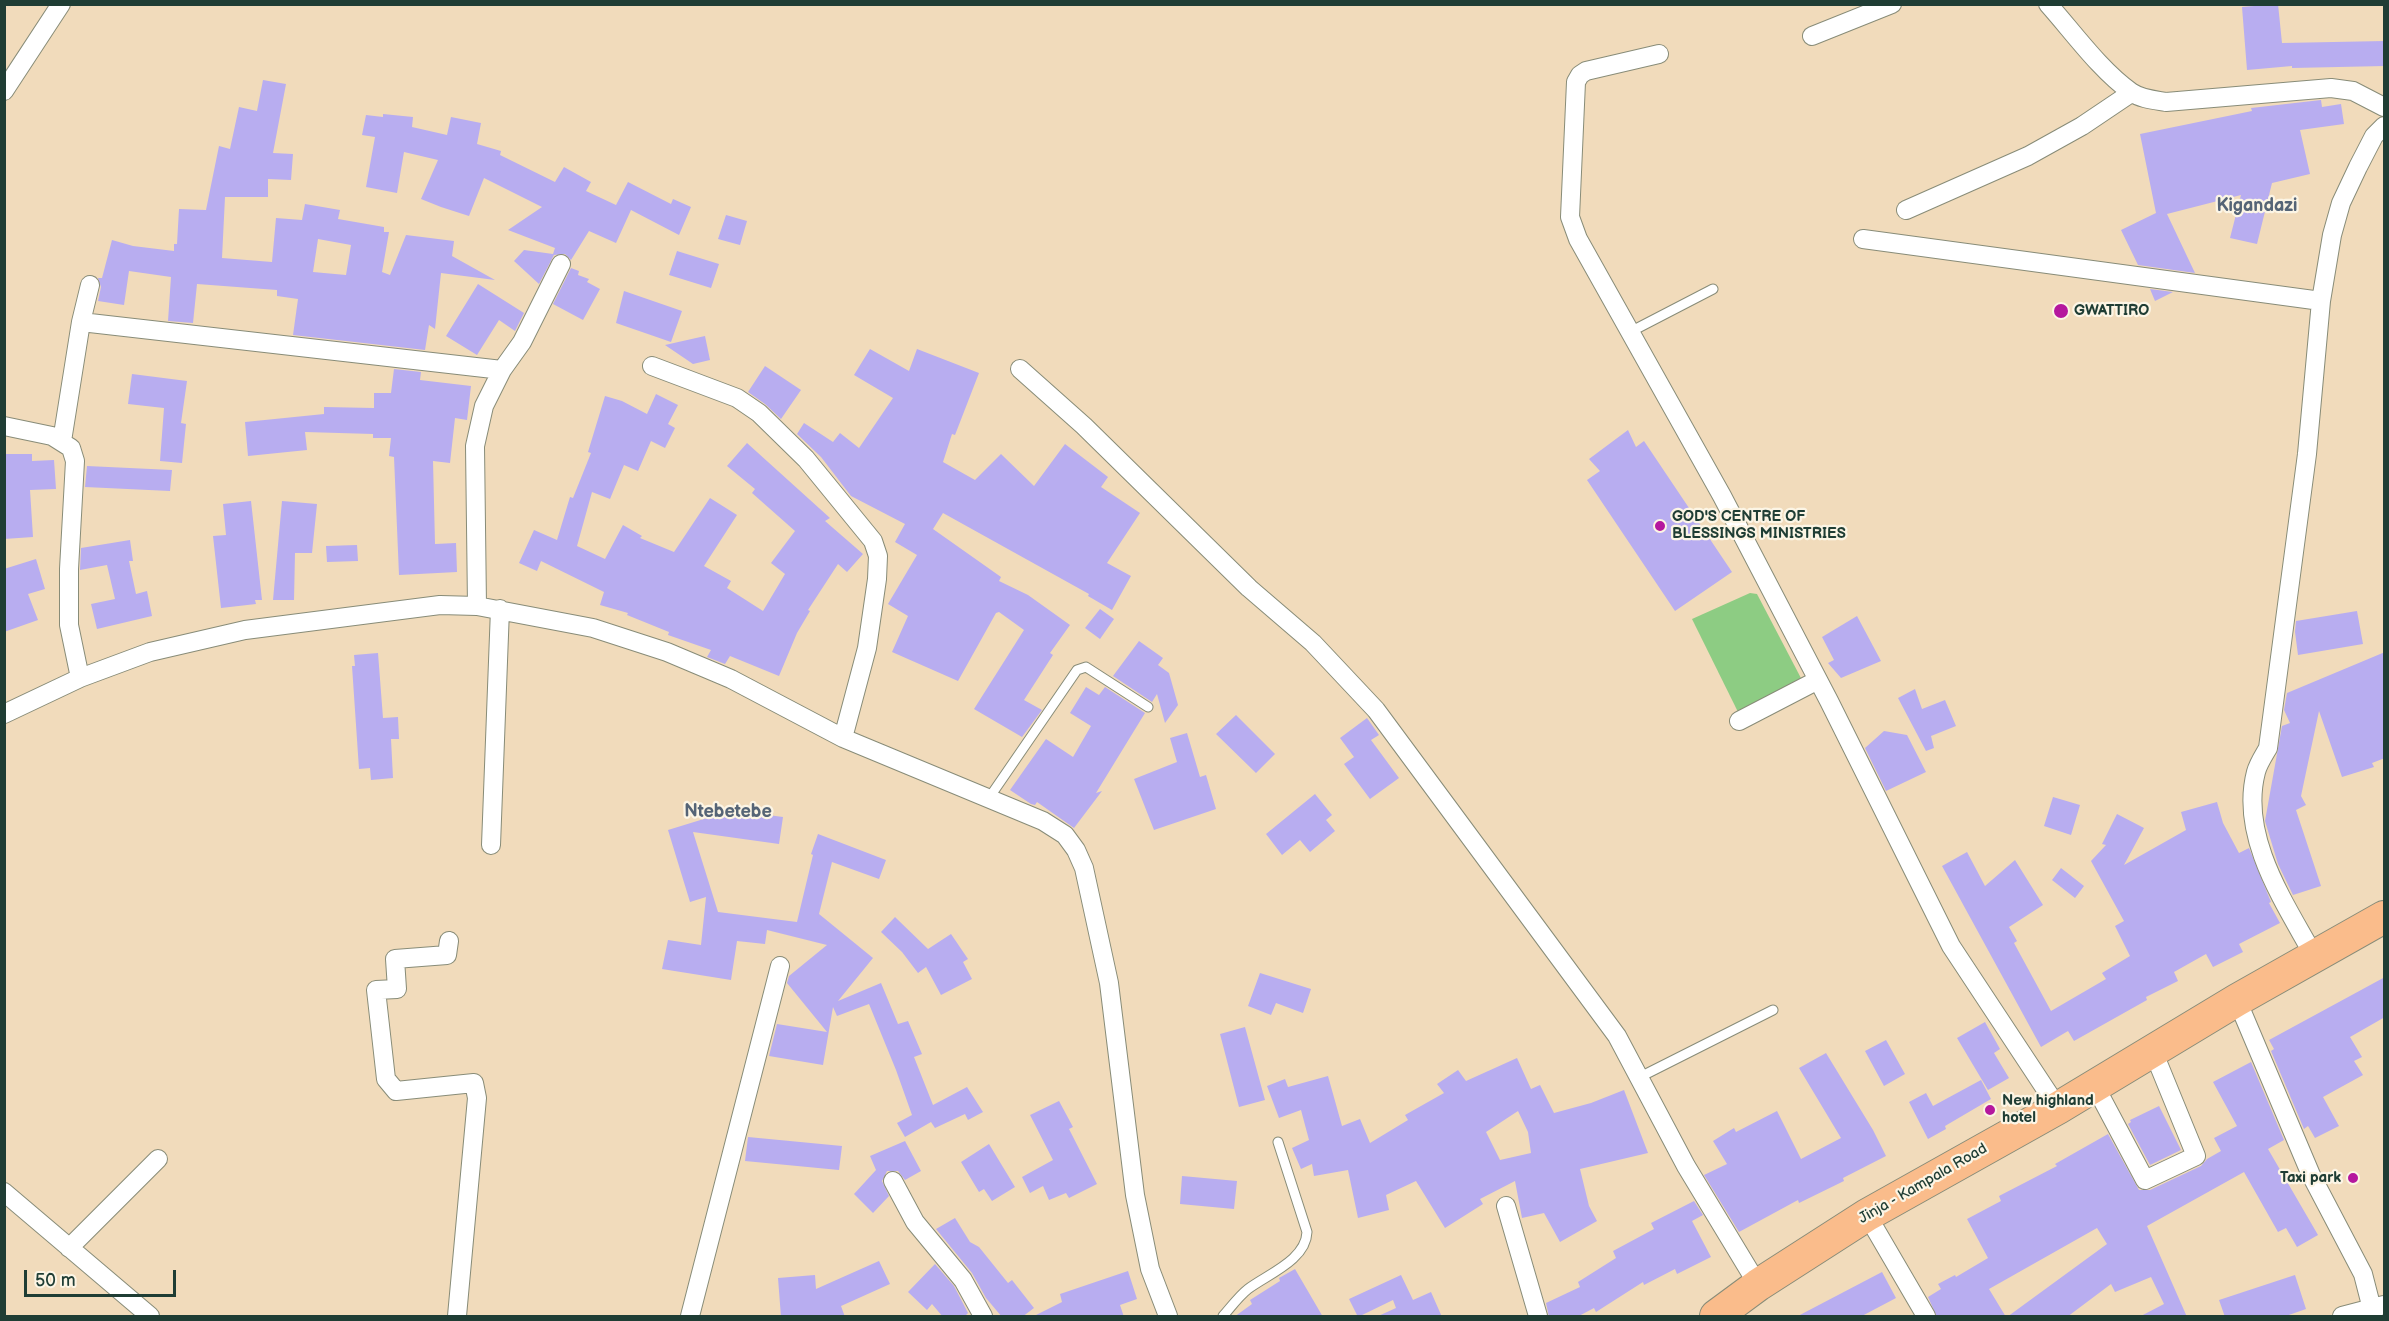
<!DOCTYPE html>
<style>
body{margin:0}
#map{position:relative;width:2389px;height:1321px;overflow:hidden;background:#f1dbbb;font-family:"Balsamiq Sans",sans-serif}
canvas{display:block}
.frame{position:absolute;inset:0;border:6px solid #1f3d34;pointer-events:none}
.scale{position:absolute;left:24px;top:1270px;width:152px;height:27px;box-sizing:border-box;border:3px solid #1f3d34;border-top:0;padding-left:8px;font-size:18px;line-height:21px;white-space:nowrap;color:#1f3d34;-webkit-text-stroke:4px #fcf5e5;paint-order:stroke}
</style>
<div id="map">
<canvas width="2389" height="1321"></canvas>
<div class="frame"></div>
<div class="scale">50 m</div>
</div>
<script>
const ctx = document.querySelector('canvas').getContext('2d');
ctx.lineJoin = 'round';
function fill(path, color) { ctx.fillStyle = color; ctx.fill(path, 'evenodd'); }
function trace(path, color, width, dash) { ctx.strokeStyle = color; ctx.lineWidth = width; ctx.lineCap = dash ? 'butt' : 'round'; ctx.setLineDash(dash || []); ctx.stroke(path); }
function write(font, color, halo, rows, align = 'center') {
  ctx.font = font + ' "Balsamiq Sans",sans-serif'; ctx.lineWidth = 4.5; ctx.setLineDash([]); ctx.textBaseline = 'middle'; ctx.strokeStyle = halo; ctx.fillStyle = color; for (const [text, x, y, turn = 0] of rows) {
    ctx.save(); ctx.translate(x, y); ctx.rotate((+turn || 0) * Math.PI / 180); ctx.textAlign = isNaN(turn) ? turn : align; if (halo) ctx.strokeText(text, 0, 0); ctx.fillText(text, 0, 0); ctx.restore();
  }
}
fill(new Path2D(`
 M1750,593L1757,594L1803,682L1738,712L1692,619Z`), '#8dcc83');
fill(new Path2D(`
 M2278,4L2282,43L2385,41V66L2292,68V66L2247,70L2242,7Z
 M263,80L286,84L273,153L293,154L291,180L268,179V197H225L222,258L272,262L276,218L302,220L305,204L340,210L338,219L384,227V232H389L382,272L390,275L406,235L454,241L452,256L495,280L441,273L435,329L429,325L425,350L293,335L298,299L277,296V290L197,284L193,323L168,321L171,277L129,271L124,305L98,301L101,287L98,278H102L112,240L133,246L174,251V244H177L179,209L206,210L219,146L230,149L239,107L257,111ZM318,239L351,245L346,275L313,272Z
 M2321,100L2322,107L2341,104L2344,124L2300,130L2310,174L2272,183L2257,244L2230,238L2241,195L2167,214L2195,273L2138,265L2121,230L2156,213L2140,134L2252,111L2251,108Z
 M383,114L413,117L412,127L447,135L451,117L481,123L477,144L501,151L500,155L555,182L564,167L591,182L586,191L616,205L628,182L671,204L673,199L691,207L679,235L631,210L616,243L589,231L571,260L565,254L554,255L539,284L514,261L524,250L553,254L555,248L508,230L542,207L484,178L469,216L441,207L421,199L438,160L404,152L397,193L366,187L375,137L362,135L366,115L383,117Z
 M726,215L747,221L740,245L718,239Z
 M677,251L719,264L711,288L669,275Z
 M571,268L579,271L578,275L589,279L587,282L600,289L583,320L553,304Z
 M478,284L524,313L515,331L499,320L477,355L446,336Z
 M2150,289L2173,292L2155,301Z
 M624,291L682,311L671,342L616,323Z
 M705,336L710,360L693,364L665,345Z
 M870,349L909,371L917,349L979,373L955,435L952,434L943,462L975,480L1001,454L1034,486L1065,444L1108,477L1101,487L1140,513L1107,563L1131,576L1112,610L1088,596L1089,594L943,513L933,529L1001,577L999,581L1028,595L1070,625L1050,653L1053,655L1024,700L1042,710L1022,737L974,709L1024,630L999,612L996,613L958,681L892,652L908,616L888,604L917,555L895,542L905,524L851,496L821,457L797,434L804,423L833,442L840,433L859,448L893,398L854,375Z
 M765,366L801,390L781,419L765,404L748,392Z
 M394,369L421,372L420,380L471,386L467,420L455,418L450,463L433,461L435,544L456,543L457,572L399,575L394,457L389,456L391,438H373V434L305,432L307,450L248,456L245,422L324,414V407L374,408V393H391Z
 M132,374L187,381L181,423L186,424L182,463L160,461L164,408L128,404Z
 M656,394L678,405L668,424L675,428L665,448L651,441L638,471L624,465L610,499L592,492L577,546L605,559L623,525L642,536L640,538L674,552L710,498L737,515L704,566L731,581L727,588L763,611L785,574L771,563L795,531L752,493L755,489L727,466L747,443L830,518L825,521L863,554L847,572L838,564L808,610L810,611L797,633L779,676L730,656L725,664L707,657L711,650L668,635L669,632L627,615L628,613L600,605L604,592L541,561L537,571L519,563L534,530L557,540L570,497L573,498L591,453L588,452L605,396L622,401L647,414Z
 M1628,430L1636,447L1644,441L1732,572L1675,611L1587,480L1600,471L1589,459Z
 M4,454H32V461L54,460L56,489L30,490L33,537L4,539Z
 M87,466L172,470L170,491L85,487Z
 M251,501L262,600H255L256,604L221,608L213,536L226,535L223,504Z
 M282,501L317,504L312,553H295L294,600H273Z
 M130,540L133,561H129L136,594L147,591L152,616L97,629L91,604L115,599L107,565L80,570L81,548Z
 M357,545L358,561L327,562L326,546Z
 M36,559L45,589L28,594L38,620L4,632V569Z
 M1100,609L1114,619L1100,639L1085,628Z
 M2357,611L2363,644L2298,655L2295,632L2296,621Z
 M1857,616L1881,661L1841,678L1828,663L1834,660L1822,637Z
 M1139,641L1163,658L1158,665L1169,673L1178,705L1165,723L1157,694L1152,702L1113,676Z
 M2385,652V758L2372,763L2374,767L2342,777L2319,711L2301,796L2306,805L2296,810L2321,886L2293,895L2278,864L2265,821L2282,726L2290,723L2284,710L2287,693Z
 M378,653L383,718L398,717L399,739H391L393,778L371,780L370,768L359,769L352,666H355L354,655Z
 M1086,687L1099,695L1105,687L1145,713L1096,793L1102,791L1074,828L1037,802L1035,805L1031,804L1010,790L1046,739L1073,757L1091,726L1070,713Z
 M1915,689L1922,709L1945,700L1956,726L1931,736L1934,748L1926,751L1898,698Z
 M1236,715L1275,754L1256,773L1216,734Z
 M1367,718L1379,735L1371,740L1399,778L1370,799L1344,764L1354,757L1340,738Z
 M1884,731L1907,735L1926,772L1886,791L1865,748Z
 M1187,733L1200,777L1206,775L1216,809L1154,830L1134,779L1177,762L1170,738Z
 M1315,794L1332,815L1326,820L1335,831L1310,852L1300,840L1282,855L1266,834Z
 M2053,797L2080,805L2071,835L2044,826Z
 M2217,802L2223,823L2239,853L2249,848L2271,902L2269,903L2280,923L2239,944L2243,952L2213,967L2206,954L2174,972L2178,981L2146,997L2147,1000L2074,1041L2068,1031L2041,1047L1942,866L1967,852L1985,886L2015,860L2043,905L2009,927L2017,941L2014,943L2051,1011L2106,979L2102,973L2130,956L2115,926L2124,921L2091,861L2106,845L2102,844L2117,814L2144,828L2124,865L2186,830L2181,812Z
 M708,807L783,817L779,844L693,832L718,912L797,922L813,855L811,854L818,834L886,860L879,879L832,862L819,914L873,958L838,1001L881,983L898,1024L908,1021L922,1054L914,1057L933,1105L967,1087L983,1112L968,1120L965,1114L935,1128L931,1122L905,1137L897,1123L912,1115L896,1070L869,1004L837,1016L833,1007L823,1065L769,1056L777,1024L827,1032L787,983L789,976L827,945L767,930L765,944L737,941L731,980L662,969L668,940L701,945L706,897L690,902L668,830L707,818Z
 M2061,868L2084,886L2075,898L2052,880Z
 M895,917L928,949L951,934L968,959L963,962L972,979L941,995L926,967L918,973L902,952L881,932Z
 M1260,973L1311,989L1303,1013L1276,1003L1271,1015L1248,1006Z
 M2385,977V1017L2350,1037L2362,1057L2354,1061L2363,1075L2323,1097L2339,1126L2315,1138L2308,1126L2304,1129L2271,1051L2274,1049L2269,1040Z
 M1985,1022L2000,1049L1994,1053L2009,1078L1988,1090L1957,1038Z
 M1245,1027L1265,1100L1239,1107L1220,1034Z
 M1886,1040L1905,1074L1884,1086L1865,1051Z
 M1826,1053L1873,1130L1886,1156L1843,1178L1844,1181L1799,1203L1798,1200L1739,1232L1704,1175L1727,1164L1713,1141L1734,1128L1736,1132L1777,1111L1801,1159L1841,1138L1799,1068Z
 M1517,1058L1531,1089L1540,1085L1554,1113L1591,1103L1624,1090L1648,1153L1580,1169L1589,1206L1597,1221L1560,1242L1544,1213L1522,1218L1515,1181L1480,1199L1483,1204L1445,1228L1416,1181L1386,1195L1389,1210L1358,1218L1348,1170L1314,1176L1312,1164L1301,1169L1292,1148L1309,1140L1301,1110L1279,1118L1267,1086L1285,1079L1288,1087L1328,1076L1342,1126L1360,1119L1370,1143L1408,1120L1405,1115L1444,1093L1437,1084L1458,1070L1466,1081ZM1518,1111L1528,1132L1531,1153L1500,1160L1486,1132Z
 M2251,1062L2284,1140L2268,1149L2318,1235L2297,1247L2286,1228L2278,1232L2244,1172L2147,1226L2187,1317H2139L2164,1304L2151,1277L2115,1292L2111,1284L2067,1317H2007L2107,1244L2097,1228L1989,1289L2006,1317H1937L1928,1297L1941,1289L1938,1284L1955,1275L1956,1277L1988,1258L1967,1219L2001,1201L1999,1196L2057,1166L2055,1164L2108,1134L2139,1190H2150L2201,1166L2207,1159L2221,1151L2214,1138L2237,1126L2213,1082Z
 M1981,1080L1991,1099L1945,1126L1946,1129L1928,1139L1909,1102L1926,1093L1933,1106Z
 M1059,1101L1073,1127L1069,1129L1097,1184L1069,1198L1066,1193L1049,1200L1043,1186L1030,1193L1022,1177L1053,1160L1030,1115Z
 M2159,1106L2181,1150L2150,1165L2128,1124L2131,1122L2130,1120Z
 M748,1137L842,1146L839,1170L745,1161Z
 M905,1141L921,1171L905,1180L898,1171H887L882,1181L889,1196L873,1213L854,1194L876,1170L870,1156Z
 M989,1144L1015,1187L992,1201L984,1189L979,1192L961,1162Z
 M1182,1176L1237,1181L1234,1209L1180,1204Z
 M1694,1201L1703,1215L1692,1221L1711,1257L1677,1274L1675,1269L1644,1285L1643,1282L1596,1312L1594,1308L1577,1317H1549L1546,1303L1580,1287L1578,1282L1616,1258L1613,1251L1654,1229L1651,1223Z
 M955,1218L970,1242L979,1247L1008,1283L1012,1280L1034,1308L1022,1317H1002L986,1298L972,1273L936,1229Z
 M879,1261L890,1284L841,1306L845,1317H781L778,1278L815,1275L816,1289Z
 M935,1264L954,1286L968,1313L964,1317H943L932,1304L927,1310L908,1292Z
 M1295,1269L1323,1317H1234L1252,1304L1250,1300L1280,1281L1279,1278Z
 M1128,1271L1137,1299L1120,1305L1124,1317H1032L1062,1302L1060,1294Z
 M1882,1272L1896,1298L1860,1317H1796Z
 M1401,1275L1413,1300L1431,1292L1442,1317H1376L1396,1308L1393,1300L1358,1317L1349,1299Z
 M2295,1275L2306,1309L2283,1317H2225L2219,1300Z`), '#b8adf0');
const service = new Path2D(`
 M1630,332L1713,289
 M989,798L1077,670L1086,667L1148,707
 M1640,1077L1773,1010
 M1223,1316C1231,1307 1239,1296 1248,1289C1268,1274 1306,1260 1307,1232L1278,1142`);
const minor = new Path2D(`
 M2048,4C2073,32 2100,70 2131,92C2141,99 2154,100 2166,102L2331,88L2353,91L2384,107
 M1812,36L1892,4
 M1659,54L1586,71L1580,75L1576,82L1570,217L1578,239L1722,496L1829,701L1951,946L2058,1108
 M4,91L61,4
 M1906,210L2028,156L2082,126L2131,93
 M1863,239L2321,301
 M81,322L502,370
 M652,366L737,398L759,413L806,459L873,541L878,556L877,579L867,648L843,738
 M1020,369L1084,426L1249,588L1313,643L1376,710L1617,1036L1686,1166L1758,1285
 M4,426L52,436L71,448L75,461L69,569V625L80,678L150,652L245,630L440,605L477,606L593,628L667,652L731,679L843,738L1043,821L1065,835L1076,850L1084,868L1109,983L1135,1195L1150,1269L1168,1316
 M62,441L81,322L90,285
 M477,606L475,446L484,406L502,370L522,342L561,264
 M4,714L80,678
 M1739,721L1818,680
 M491,845L500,609
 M449,941L447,955L395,959L397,989L376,990L386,1079L396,1091L474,1083L477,1098L457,1316
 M2314,956C2285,903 2239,837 2256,772C2258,764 2264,755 2268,748L2307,454L2321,301L2332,235L2341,203L2358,167L2374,136L2384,126
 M2237,1000L2311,1175L2363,1274L2372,1309
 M2095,1086L2145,1180L2196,1156L2153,1051
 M893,1181L915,1222L963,1280L983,1316
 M4,1192L150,1316
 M1506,1206L1538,1316
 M1867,1215L1926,1316
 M69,1248L158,1159
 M690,1316L780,966
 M2342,1316L2384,1305`);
const trunk = new Path2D(`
 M1716,1316L1758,1285L1867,1215L2058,1108L2237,1000L2384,917`);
trace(service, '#888c78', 11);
trace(minor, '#888c78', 20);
trace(trunk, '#888c78', 34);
trace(service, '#fff', 9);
trace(minor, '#fff', 18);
trace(trunk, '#fabc8b', 32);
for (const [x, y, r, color] of [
 [2061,311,8,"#b5179e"],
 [1660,526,6,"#b5179e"],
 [1990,1110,6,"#b5179e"],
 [2353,1178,6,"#b5179e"]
]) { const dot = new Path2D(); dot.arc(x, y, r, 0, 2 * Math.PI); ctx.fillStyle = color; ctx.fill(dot); trace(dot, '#fcf5e5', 2); }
write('bold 15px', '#1f3d34', '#fcf5e5', [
 ["GWATTIRO",2074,311],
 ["GOD'S CENTRE OF",1672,517],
 ["BLESSINGS MINISTRIES",1672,534],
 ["New highland",2002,1101],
 ["hotel",2002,1118],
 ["Taxi park",2341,1178,"right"]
], 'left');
write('15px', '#1f3d34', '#fcf5e5', [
 ["Jinja - Kampala Road",1923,1184,-30]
]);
write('bold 18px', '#556476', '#fcf5e5', [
 ["Kigandazi",2257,206],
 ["Ntebetebe",728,812]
]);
</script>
